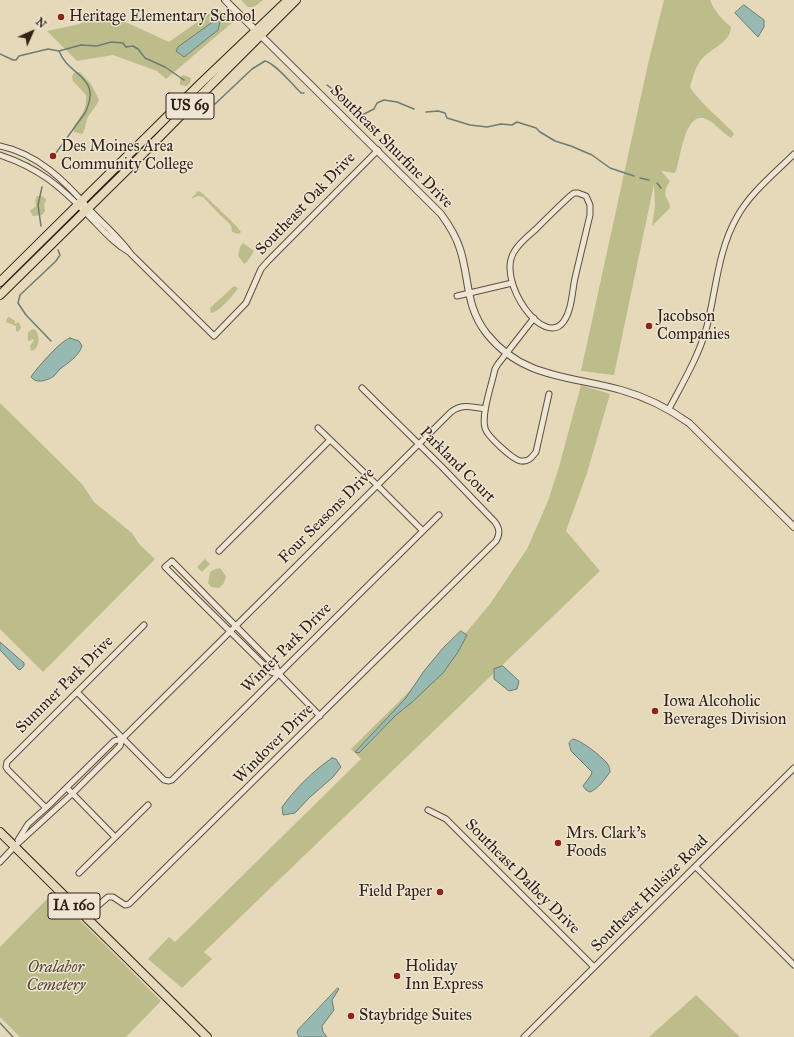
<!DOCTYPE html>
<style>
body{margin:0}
#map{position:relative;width:794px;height:1037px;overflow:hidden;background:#e5d9b9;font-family:"IM FELL Great Primer",serif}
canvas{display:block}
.north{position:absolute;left:12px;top:12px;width:40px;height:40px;-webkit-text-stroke:3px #eee6d2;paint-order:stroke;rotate:45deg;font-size:11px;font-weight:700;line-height:16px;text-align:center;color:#312018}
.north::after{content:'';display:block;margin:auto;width:14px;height:18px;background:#312018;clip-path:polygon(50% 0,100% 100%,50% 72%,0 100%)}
</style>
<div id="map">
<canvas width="794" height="1037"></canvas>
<div class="north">N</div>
</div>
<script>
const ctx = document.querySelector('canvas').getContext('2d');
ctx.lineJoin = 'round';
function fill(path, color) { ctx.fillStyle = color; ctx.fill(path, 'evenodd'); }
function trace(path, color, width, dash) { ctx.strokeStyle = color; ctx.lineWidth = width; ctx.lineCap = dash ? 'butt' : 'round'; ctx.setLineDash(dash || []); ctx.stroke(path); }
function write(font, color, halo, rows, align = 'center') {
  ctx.font = font + ' "IM FELL Great Primer",serif'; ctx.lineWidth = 3; ctx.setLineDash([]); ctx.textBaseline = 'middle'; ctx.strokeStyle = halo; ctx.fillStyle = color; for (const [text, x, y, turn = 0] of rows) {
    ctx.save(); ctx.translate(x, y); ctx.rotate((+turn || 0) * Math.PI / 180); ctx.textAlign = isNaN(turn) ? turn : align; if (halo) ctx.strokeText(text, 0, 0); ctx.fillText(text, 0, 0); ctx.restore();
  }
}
fill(new Path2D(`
 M241,0H263L254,7H248Z
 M664,0H710C714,11 722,19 731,27C730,45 708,48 699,63C694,70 693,79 690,86C692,95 724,123 732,131L734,134L731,138L728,136C721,131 714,122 706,119C685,109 680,160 676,171L674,173L663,171H661L670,181C667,186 663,193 667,199C669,203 670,203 670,208L652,226L655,206L654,184L614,375L581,371L648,64Z
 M217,8L233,22L166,79L157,71L113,55L77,61L47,31L80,24L97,9L169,42Z
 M80,72L91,84L99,100C96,107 89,114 87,119C85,125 86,129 82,134L74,132L73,128C81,115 87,111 86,95L73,81L72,76L74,73Z
 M183,75L191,78L190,83L187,86L180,85V78Z
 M198,191L202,193C209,200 238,226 241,232L239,234L232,232L231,226L229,223L220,215L203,197L198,196L191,199Z
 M37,196H42L46,199V201L44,204L45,211L42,215L33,216L30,211L36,206V203L35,201Z
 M243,243L254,251L247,262L244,264L238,256L240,247Z
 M234,286L238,288C234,295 218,313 211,313L210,308Z
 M9,317L15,321V324L18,322L20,324L21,328L18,332L16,331V326L6,322L7,318Z
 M34,329C41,334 40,349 31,351L30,346L34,340L32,339L30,341H28C28,334 26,331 34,329Z
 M581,385L610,394L587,473L566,531L600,571L204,952L212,959L182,988L148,959L169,937L175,942L361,759L351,749L454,647L490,604L527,549L548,501L559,467Z
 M0,403L82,484L94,502L132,533L139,544L155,559L43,672L0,629Z
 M205,559L210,564L202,572L197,567Z
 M220,568L226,576L224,583L219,588L211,587L208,583L210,572L215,569Z
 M53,893L161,1001L126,1037H20L0,1017V947Z
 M696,995L740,1037H649Z`), '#bcbd8a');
const water = new Path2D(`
 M744,5L764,20V27L758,37L735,13Z
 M216,20L220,21L218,30L184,57L176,51L178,47Z
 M70,338L79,341L82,346C79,356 68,363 60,369C58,371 56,374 54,376C47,381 36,384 31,377L33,374C39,366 61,340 70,338Z
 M461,631L467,635L458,652L443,673L410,704L396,715L359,753L355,752L405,699L424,671L443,648Z
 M0,642L24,663V666L20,670L18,669L0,650Z
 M503,666L519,681L517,689L509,691L494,679V669Z
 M573,739C581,740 601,756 607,763C609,766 610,769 610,772C604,780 599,788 590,792L586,790L583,786L591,775L592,772L571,751L569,743Z
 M332,758L336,759L341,767L333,777L309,798L295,813L283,815L282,807C296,788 313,771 332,758Z
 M338,988L339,989L332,1000L334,1010L322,1026L323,1032L327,1037H299L297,1033L298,1030Z`);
fill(water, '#96bab1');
trace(water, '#6e7c74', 1);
trace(new Path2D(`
 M0,54L13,60H16L19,56L48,49L59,51L81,45L97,46L111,42L123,43L126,47L133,46L138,49L145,58L165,67L184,80
 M327,85L339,94L353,111L360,116L374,109L377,103L384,100L397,102L414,109
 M205,99L211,104H215L252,69L265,61C276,64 292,84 301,93H304
 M426,112L438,111L445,113L447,118L470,125L487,127L501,124L512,125L517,122L536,128L540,132L555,141L571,146L592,155L610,168L634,176
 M53,157L85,113C103,76 69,77 59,51
 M640,178L649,180
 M657,183L661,188
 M41,226L38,205L42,187
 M51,341L26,315L18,303L20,295L56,261L60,255L58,250
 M0,1023L13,1037`), '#6e7c74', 1.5);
const minor = new Path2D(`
 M0,146C38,154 65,181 89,209C103,224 119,237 131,254L214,336L246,303L261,269L268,261L378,150
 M0,155C39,168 60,186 88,215C101,228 113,243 129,252
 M574,193H578L586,196L590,205V215C585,236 580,257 575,278C572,292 572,309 564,321C544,350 496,281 514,252C519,243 528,236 535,230C547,218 558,207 570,196Z
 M457,296L512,283
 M534,318L498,364L495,369C492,384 481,414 485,428C487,436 513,460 521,461C529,462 532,457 536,452L549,394
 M669,409C683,382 699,356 707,326C716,290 718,250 737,217C750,193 774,174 794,154
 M318,428L377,485L423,531
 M219,551L330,440
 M279,674L271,672L165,567L172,561L276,667L279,674L320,716
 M77,692L164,780L169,781L172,780L439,515
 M67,788L115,837
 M46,808L8,770L6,767L7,762L144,625
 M428,810L446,819L594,967
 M18,840L28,824L46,808L114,741L122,739
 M0,862L14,847L72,794L120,746L122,739L451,412C462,403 473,407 485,409
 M696,867L794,965
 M79,873L148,805
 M86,916L108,897H113L125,905L129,904L132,901L496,541C500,534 500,529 495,522L442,467L362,388
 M524,1037L794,768`);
const tertiary = new Path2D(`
 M225,0L441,214C449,225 456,236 460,249C470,280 465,306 487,334C523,379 572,376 621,390C646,397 668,408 689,423L794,527`);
const primary = new Path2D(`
 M0,282L200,84L288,0
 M0,295L127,170L181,115L296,0
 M0,832L207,1037`);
trace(minor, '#5e4e40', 7);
trace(tertiary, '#5e4e40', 8);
trace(primary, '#312018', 10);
trace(minor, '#eee6d2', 5);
trace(tertiary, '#eee6d2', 6);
trace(primary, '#e5d9b9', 8);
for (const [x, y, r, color] of [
 [61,17,4,"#8f2418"],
 [53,156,4,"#8f2418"],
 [649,326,4,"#8f2418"],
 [655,711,4,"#8f2418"],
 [558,843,4,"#8f2418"],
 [440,892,4,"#8f2418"],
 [397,976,4,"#8f2418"],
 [351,1016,4,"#8f2418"]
]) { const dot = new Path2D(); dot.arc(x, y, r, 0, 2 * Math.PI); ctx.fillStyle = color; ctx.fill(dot); trace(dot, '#eee6d2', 1.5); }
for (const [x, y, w] of [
 [190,106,48],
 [74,906,52]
]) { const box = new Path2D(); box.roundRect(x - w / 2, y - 13, w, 26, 3); ctx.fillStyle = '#eee6d2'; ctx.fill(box); trace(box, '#312018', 1); }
write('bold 15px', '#312018', null, [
 ["US 69",190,106],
 ["IA 160",74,906]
]);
write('16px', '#312018', '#eee6d2', [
 ["Heritage Elementary School",69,17],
 ["Des Moines Area",61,147],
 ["Community College",61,165],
 ["Jacobson",657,317],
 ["Companies",657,335],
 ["Iowa Alcoholic",663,702],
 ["Beverages Division",663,720],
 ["Mrs. Clark's",566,834],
 ["Foods",566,852],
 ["Field Paper",432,892,"right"],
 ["Holiday",405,967],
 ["Inn Express",405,985],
 ["Staybridge Suites",359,1016]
], 'left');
write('16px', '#312018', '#eee6d2', [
 ["Southeast Shurfine Drive",391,147,45],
 ["Southeast Oak Drive",306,204,-46],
 ["Parkland Court",457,465,45],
 ["Four Seasons Drive",327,516,-45],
 ["Winter Park Drive",287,648,-45],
 ["Summer Park Drive",65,685,-45],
 ["Windover Drive",274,744,-45],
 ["Southeast Dalbey Drive",522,877,45],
 ["Southeast Hulsize Road",650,894,-45]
]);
write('italic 16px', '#544734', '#eee6d2', [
 ["Oralabor",56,968],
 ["Cemetery",56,986]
]);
</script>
